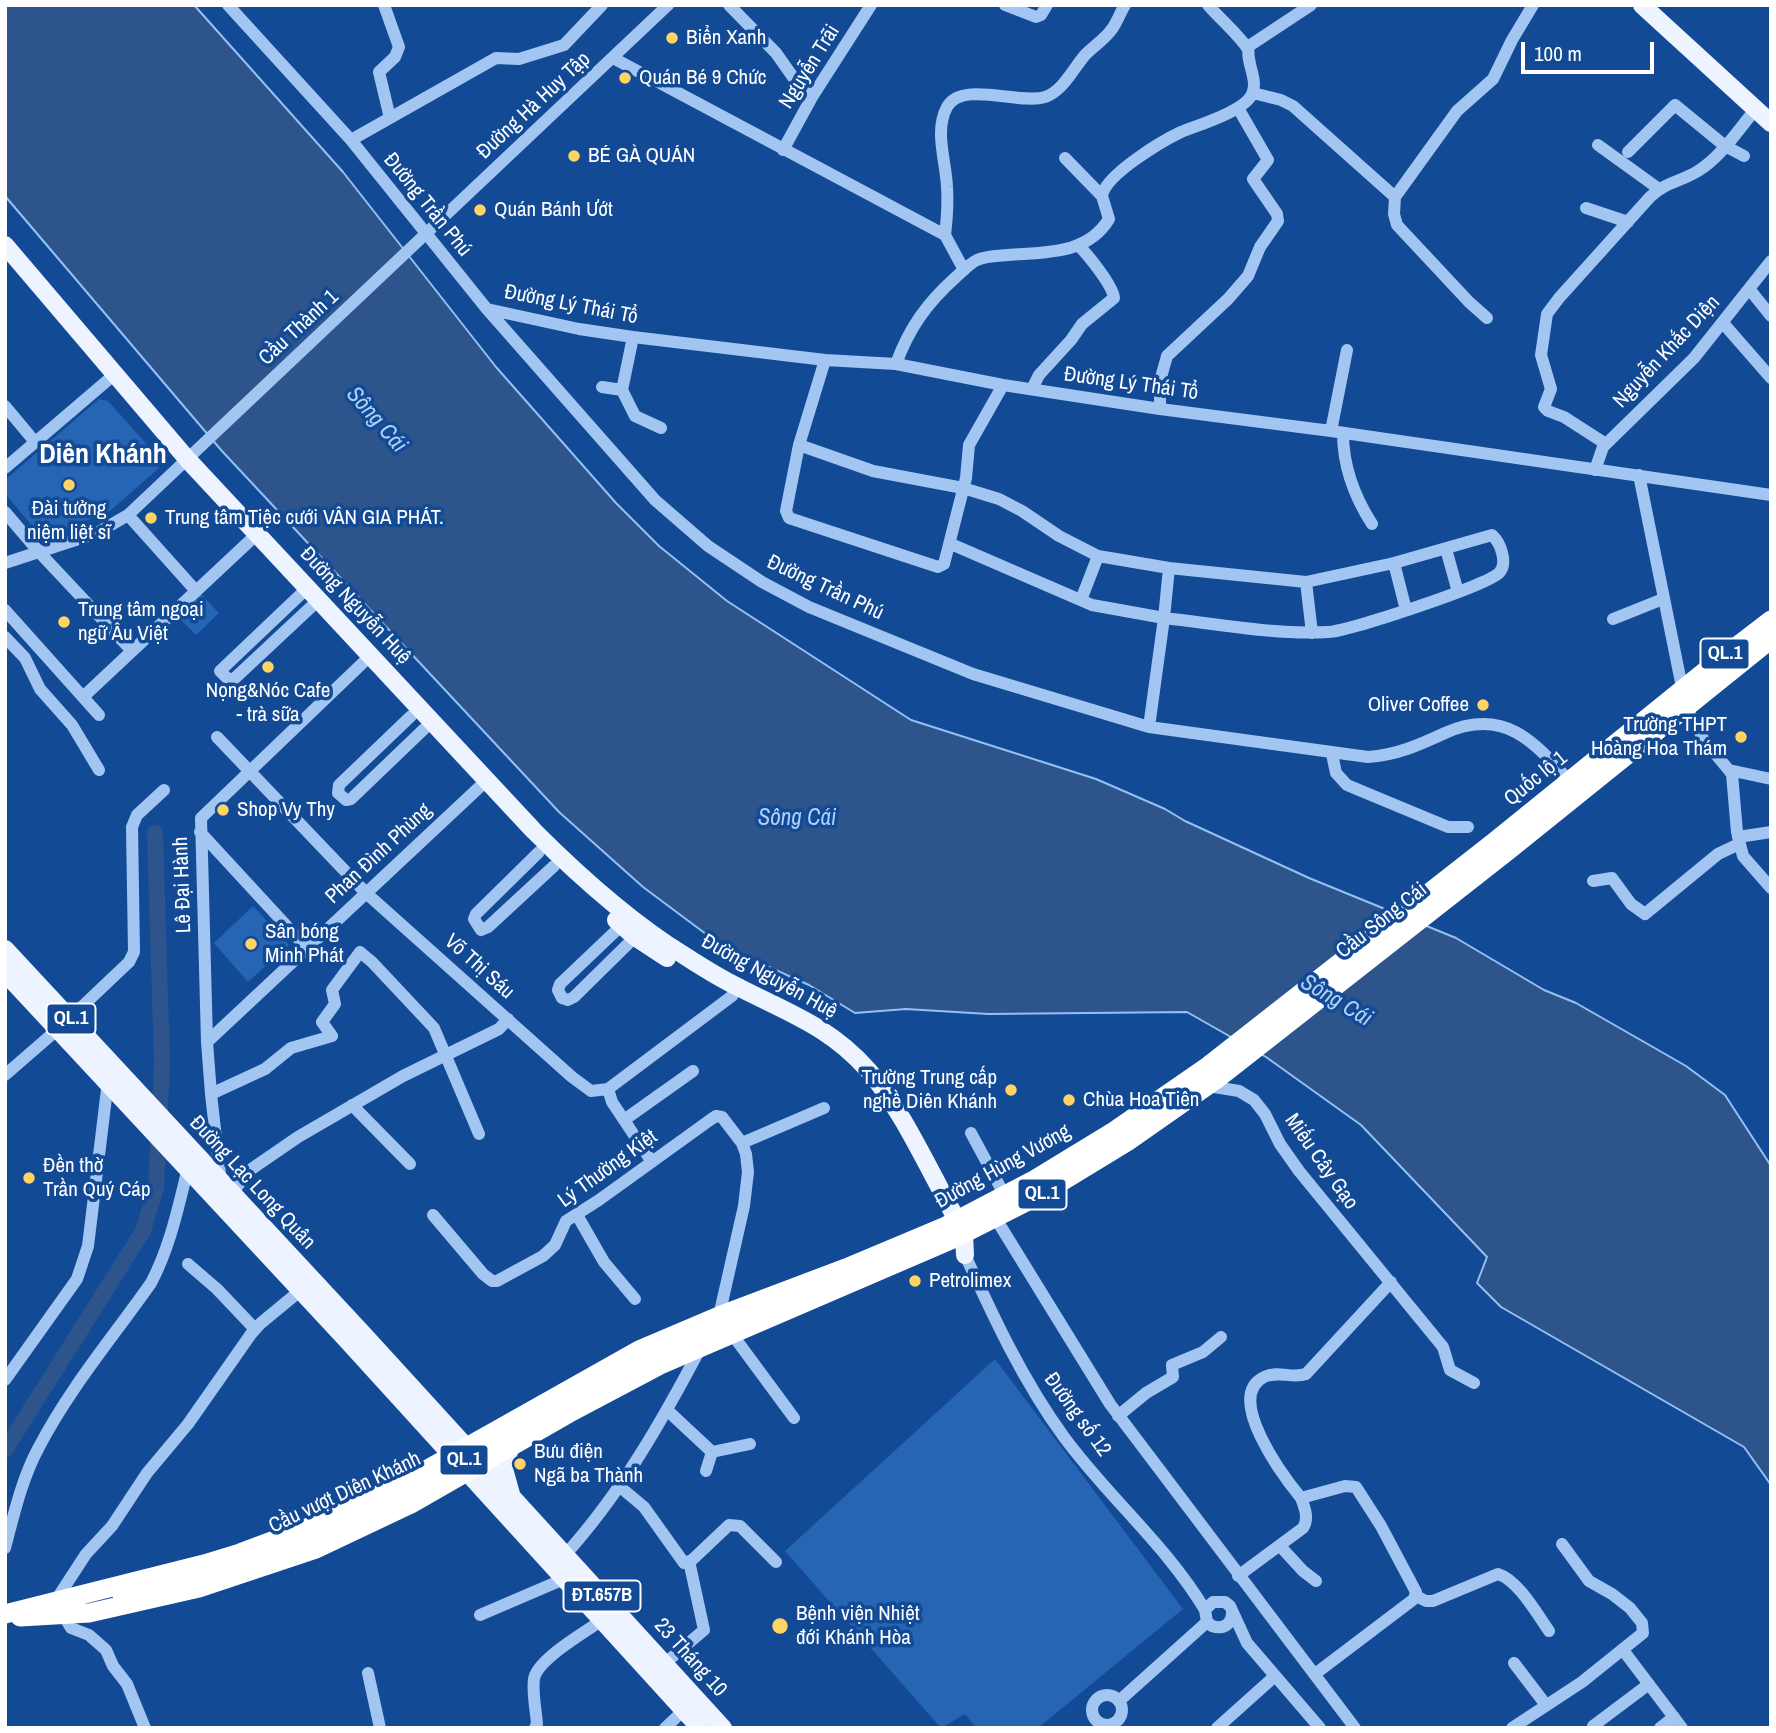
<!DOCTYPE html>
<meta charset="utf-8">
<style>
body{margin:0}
#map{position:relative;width:1776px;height:1733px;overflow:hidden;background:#134a95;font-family:"Archivo Narrow",sans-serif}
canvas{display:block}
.frame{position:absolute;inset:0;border:7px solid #fff;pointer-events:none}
.scale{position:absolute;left:1521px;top:42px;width:133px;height:32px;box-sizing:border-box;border:4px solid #fff;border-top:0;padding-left:9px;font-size:21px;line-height:24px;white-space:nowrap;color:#fff;-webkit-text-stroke:5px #134a95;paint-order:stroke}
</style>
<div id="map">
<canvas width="1776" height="1733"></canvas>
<div class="frame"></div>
<div class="scale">100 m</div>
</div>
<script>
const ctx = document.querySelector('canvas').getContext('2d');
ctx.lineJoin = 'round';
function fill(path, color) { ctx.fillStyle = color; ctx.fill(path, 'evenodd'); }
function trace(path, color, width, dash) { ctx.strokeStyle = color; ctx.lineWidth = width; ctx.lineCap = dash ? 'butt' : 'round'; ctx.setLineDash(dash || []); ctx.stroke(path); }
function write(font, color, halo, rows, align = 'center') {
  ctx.font = font + ' "Archivo Narrow",sans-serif'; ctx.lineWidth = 7; ctx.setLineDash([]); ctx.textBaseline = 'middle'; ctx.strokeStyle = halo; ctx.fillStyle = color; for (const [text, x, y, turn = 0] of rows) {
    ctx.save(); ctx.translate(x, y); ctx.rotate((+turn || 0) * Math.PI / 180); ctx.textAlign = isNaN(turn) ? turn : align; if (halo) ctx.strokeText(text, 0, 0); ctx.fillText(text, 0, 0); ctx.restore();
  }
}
fill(new Path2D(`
 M99,399L108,401L160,459L159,468L110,511L47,537L40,535L5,494V480Z
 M200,593L219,613L196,635L176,615Z
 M253,906L289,945L248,982L214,943Z
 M995,1359L1183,1609L1038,1728H976L965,1714L941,1728L785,1551Z`), '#2664b4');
const water = new Path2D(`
 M5,5H194L343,172L496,367L616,503L659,546L727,601L911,720L1096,779L1165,809L1185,821L1309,878L1456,938L1544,990L1576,1003L1686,1066L1725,1095L1771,1166V1485L1744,1447L1501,1307L1477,1283L1487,1257L1361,1125L1266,1057L1187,1012L988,1014L906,1009L855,1013L809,985L722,946L643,887L559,812L221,450L5,196Z`);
fill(water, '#2d558c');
trace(water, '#95c0f5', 2);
trace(new Path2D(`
 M5,1450L143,1231L156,1188L162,1063L155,833`), '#2d558c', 16);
trace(new Path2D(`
 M228,5L351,140L486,308L655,500L708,546L762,582L809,607L973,674L1149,727L1368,757C1397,755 1419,745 1445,733C1504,707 1534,741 1570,782
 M384,5L399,47L395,57L379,72L390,118
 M729,5L776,53L800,87L812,97
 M1005,5L1036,17L1041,15L1047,5
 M1208,5C1222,21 1236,32 1248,49
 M613,58L945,235L964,270
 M1253,93L1281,100L1293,106L1395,197L1457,111L1493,79L1512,40L1533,5
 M351,140L496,58L519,59L564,45L602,5
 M1598,145L1659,189
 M783,150L812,97L871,5
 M1628,152L1675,105L1725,146L1744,156
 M1065,158L1102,196
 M1395,197L1394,214L1397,225L1469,302L1487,318
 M1586,208L1628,222
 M945,235C947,219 948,203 947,187C946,161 934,131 947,107C962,80 1019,105 1045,97C1063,91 1073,69 1085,55C1094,46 1105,39 1112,29C1117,22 1120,13 1125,5
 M1750,290L1771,316
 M487,309L579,329L633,337L825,360L896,364L1003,385L1160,409L1331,431L1771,495
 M1723,323L1771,378
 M633,337L622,390L635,416L661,428
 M825,360L799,445L873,471L963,488L999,499L1022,511L1059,536L1098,556L1169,568L1164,618L1092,605L951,544
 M896,364C909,328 927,303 956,277C962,272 969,264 977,260C986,256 998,256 1008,255C1045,252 1087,255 1109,219L1102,196C1105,175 1162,141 1181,132C1198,125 1245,111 1252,94C1259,80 1245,62 1249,46L1311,5
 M602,387L622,390
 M1032,389L1039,375L1071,340L1082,324L1114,298C1113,286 1089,256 1079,246
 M5,406L35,442
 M1160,409V381L1167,356L1228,299L1248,276L1260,247L1278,221L1277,214L1253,179L1268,160L1238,108
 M1331,431L1347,350
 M1343,433C1343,467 1354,496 1372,524
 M1606,444L1564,417L1548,411L1544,407L1551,389L1541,355L1547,314L1559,298L1650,197C1664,183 1682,181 1698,171C1721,157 1738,130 1755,110
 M799,445L786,511L789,518L938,567L944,564L966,478L969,445L1003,385
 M5,468L115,374
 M1595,470L1603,447L1694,358L1771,261
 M1639,475L1686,707L1704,740L1732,774L1737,832L1743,856L1771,888
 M5,512L39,552L132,651
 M128,515L196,591
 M1446,549L1458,592
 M5,563L97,533L128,515L668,5
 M1394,563L1406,610
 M1306,582L1312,633
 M300,595L220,671L229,680L235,678L311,607
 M1081,600L1098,556
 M5,610L99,715
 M1613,619L1663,599
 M5,637L25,658L40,689L72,725L99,770
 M83,697L257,534
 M411,716L339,785L338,793L346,800L351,799L424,729
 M1149,727L1164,618C1218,624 1274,635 1328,632C1349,631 1486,586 1499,573C1508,564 1501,543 1492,535L1394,563L1306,582L1169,568
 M217,737L366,893L572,1077L591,1091L608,1089L732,996L737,987
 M1332,754L1336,773L1347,785L1448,827H1468
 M1729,770L1771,779
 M200,832L307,948
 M1738,837L1771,832
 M539,852L476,914L474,919L481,930L488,927L554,866
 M1593,881L1612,878L1631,904L1645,914L1718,854L1739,844
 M637,923L635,937L574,997L568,1000L562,998L558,990L560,984L622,925Z
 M70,1018L129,962L134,952L132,827L137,815L164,790
 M207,1042L486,781
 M5,1075L58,1029
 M1208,1086L1239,1091L1254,1100L1265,1114L1280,1144L1299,1171L1443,1347L1450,1370L1474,1383
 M608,1089L612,1102L652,1162
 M211,1094L265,1069L291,1048L332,1036L322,1022L335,1004L332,990L360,952L372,962L434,1028L479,1134
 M352,1105L410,1164
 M624,1120L693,1071
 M971,1133L1005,1196
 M742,1143L824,1108
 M221,1183L211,1094L207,1042L201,818L370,656
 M231,1194L250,1170L298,1137L403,1076L499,1029L508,1019
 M993,1214L1110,1404L1355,1728
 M433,1215L483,1274L492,1281H497L543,1256L555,1245L566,1221L599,1200L710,1120L716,1116L722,1117L742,1143L746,1154L748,1172L744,1206L719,1316
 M577,1215L604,1262L635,1299
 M965,1255C994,1318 1023,1381 1064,1437C1108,1497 1167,1546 1205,1610
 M188,1264L217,1289L255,1329
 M732,1334L794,1418
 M5,1380L77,1279L88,1246L108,1081
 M667,1410L712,1452L706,1471
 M1118,1416L1146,1393L1173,1377L1172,1365L1203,1352L1221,1337
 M712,1452L750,1444
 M619,1486L644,1507L684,1563L692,1560L729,1525L740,1526L776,1562
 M1280,1546L1303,1571L1316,1581
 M5,1548C14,1514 22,1478 39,1447C69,1389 113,1337 151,1283C170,1247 178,1208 188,1168
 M565,1555C621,1493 662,1421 701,1347
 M1238,1576L1303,1528C1309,1519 1305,1508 1301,1498
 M1416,1596L1426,1601H1433L1498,1574C1518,1580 1537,1614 1549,1631
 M56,1600L86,1554L112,1526L147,1473L188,1424L251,1334L261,1323L301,1290
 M1232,1612C1232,1624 1224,1630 1212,1626L1207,1622L1205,1610L1213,1602H1225L1230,1606L1247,1643L1320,1728
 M480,1615L564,1579
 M64,1616L71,1628L89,1635L106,1650L113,1666L127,1684L145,1728
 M1623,1650L1682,1728
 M1514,1663L1546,1705
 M664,1664L704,1630L689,1561
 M368,1673L380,1728
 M1315,1674L1414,1599L1416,1592L1381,1526L1356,1487L1345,1486L1301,1498C1283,1476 1224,1397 1264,1377C1278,1370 1292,1379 1306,1374L1391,1282
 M1092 1710a15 15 0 1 1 30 0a15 15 0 1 1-30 0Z
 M1119,1701L1207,1622
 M1593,1726L1649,1684
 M535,1728L537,1724C536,1710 532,1693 534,1679C537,1659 586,1632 602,1620
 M665,1728L684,1710
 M1217,1728L1275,1676
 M1512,1728L1582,1682L1643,1633L1642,1623L1630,1608L1612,1594L1589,1581L1562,1544
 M1660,1728L1674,1717`), '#a3c5f2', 12);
trace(new Path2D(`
 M1642,5L1771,123
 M5,245L188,460L534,831C580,877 630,922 685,956C702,967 721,979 740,988C789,1013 830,1027 868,1070C902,1109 931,1174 957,1220L964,1234L965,1255
 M616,920L635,937L667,958
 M5,949L363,1334L723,1728
 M5,973L345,1338L700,1728
 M510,1448L504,1469L511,1494`), '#eef4ff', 18);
trace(new Path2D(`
 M5,1614L204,1564L240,1553L320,1523L401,1484L639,1350L719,1316L846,1268L946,1226L1032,1181L1114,1131L1208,1066L1494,842L1724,656L1771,620
 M20,1617L89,1613L199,1588L316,1549L411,1504L573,1411L660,1365L953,1239L1040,1195L1127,1142L1217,1079L1509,850L1771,639`), '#fff', 19);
trace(new Path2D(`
 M122,1595C173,1583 224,1571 273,1553C313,1538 352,1520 391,1501L642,1361L795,1296`), '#fff', 19);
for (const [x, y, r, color] of [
 [672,38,7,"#ffd464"],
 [625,78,7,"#ffd464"],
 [574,156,7,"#ffd464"],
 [480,210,7,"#ffd464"],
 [69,485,7,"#ffd464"],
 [151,518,7,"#ffd464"],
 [64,622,7,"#ffd464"],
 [268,667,7,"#ffd464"],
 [1483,705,7,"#ffd464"],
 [1741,737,7,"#ffd464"],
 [223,810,7,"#ffd464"],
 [251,944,7,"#ffd464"],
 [1011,1090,7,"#ffd464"],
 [1069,1100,7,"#ffd464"],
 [29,1178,7,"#ffd464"],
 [915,1281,7,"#ffd464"],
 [520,1464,7,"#ffd464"],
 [780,1626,9,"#ffd464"]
]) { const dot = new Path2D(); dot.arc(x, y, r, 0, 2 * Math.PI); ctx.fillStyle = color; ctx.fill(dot); trace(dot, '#134a95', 2.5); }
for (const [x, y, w] of [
 [1725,654,49],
 [71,1019,49],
 [1042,1194,49],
 [464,1460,49],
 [602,1596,77]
]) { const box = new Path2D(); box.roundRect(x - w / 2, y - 15.5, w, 31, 5); ctx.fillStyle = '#134a95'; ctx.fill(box); trace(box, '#fff', 2); }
write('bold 19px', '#fff', null, [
 ["QL.1",1725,654],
 ["QL.1",71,1019],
 ["QL.1",1042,1194],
 ["QL.1",464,1460],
 ["ĐT.657B",602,1596]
]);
write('21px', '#fff', '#134a95', [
 ["Biển Xanh",686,38],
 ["Quán Bé 9 Chức",639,78],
 ["BÉ GÀ QUÁN",588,156],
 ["Quán Bánh Ướt",494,210],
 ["Đài tưởng",69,509,"center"],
 ["niệm liệt sĩ",69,533,"center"],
 ["Trung tâm Tiệc cưới VÂN GIA PHÁT.",165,518],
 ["Trung tâm ngoại",78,610],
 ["ngữ Âu Việt",78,634],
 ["Nọng&Nóc Cafe",268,691,"center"],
 ["- trà sữa",268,715,"center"],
 ["Oliver Coffee",1469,705,"right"],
 ["Trường THPT",1727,725,"right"],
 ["Hoàng Hoa Thám",1727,749,"right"],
 ["Shop Vy Thy",237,810],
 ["Sân bóng",265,932],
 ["Minh Phát",265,956],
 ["Trường Trung cấp",997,1078,"right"],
 ["nghề Diên Khánh",997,1102,"right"],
 ["Chùa Hoa Tiên",1083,1100],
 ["Đền thờ",43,1166],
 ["Trần Quý Cáp",43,1190],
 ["Petrolimex",929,1281],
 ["Bưu điện",534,1452],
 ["Ngã ba Thành",534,1476],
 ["Bệnh viện Nhiệt",796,1614],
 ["đới Khánh Hòa",796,1638]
], 'left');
write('21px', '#fff', '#134a95', [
 ["Nguyễn Trãi",810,67,-58],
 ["Đường Hà Huy Tập",534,106,-43],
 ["Đường Trần Phú",427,205,51],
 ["Đường Lý Thái Tổ",571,305,11],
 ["Cầu Thành 1",299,328,-43],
 ["Nguyễn Khắc Diện",1667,352,-47],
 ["Đường Lý Thái Tổ",1131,384,8],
 ["Đường Trần Phú",825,588,25],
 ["Đường Nguyễn Huệ",355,606,47],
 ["Quốc lộ 1",1536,779,-39],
 ["Phan Đình Phùng",379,854,-43],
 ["Lê Đại Hành",183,885,-92],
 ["Cầu Sông Cái",1382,921,-38],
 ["Võ Thị Sáu",479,967,42],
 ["Đường Nguyễn Huệ",769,977,29],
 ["Miếu Cây Gạo",1321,1162,55],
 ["Đường Hùng Vương",1003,1167,-29],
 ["Lý Thường Kiệt",608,1169,-36],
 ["Đường Lạc Long Quân",252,1183,47],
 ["Đường số 12",1077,1415,54],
 ["Cầu vượt Diên Khánh",345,1493,-25],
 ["23 Tháng 10",690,1658,48]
]);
write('italic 23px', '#afd0f9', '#134a95', [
 ["Sông Cái",376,420,49],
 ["Sông Cái",797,819],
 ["Sông Cái",1336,1001,31]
]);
write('bold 28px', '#fff', '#134a95', [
 ["Diên Khánh",103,455]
]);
</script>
